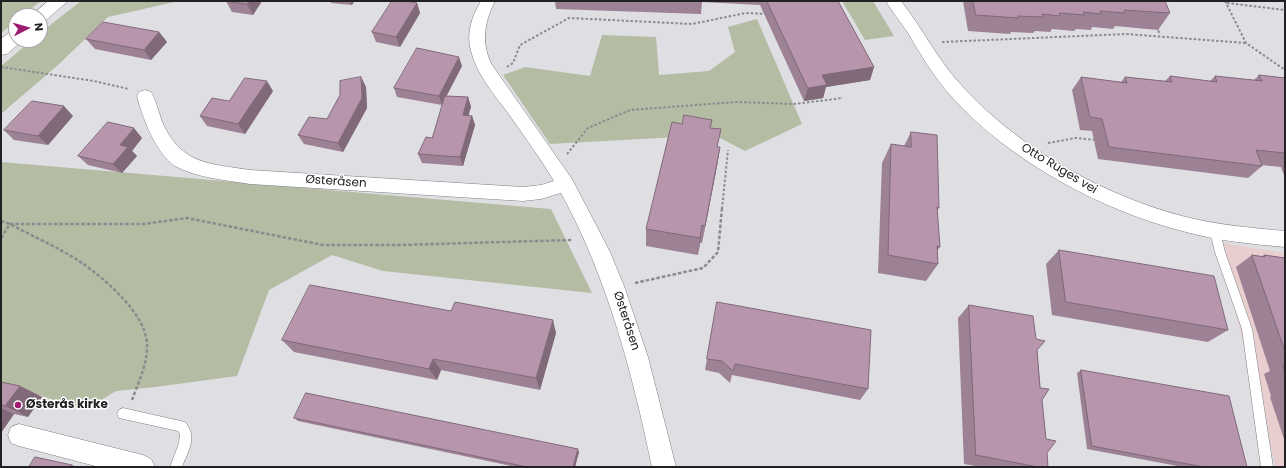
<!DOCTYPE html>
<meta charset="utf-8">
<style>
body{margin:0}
#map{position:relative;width:1286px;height:468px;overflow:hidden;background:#dedee3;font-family:Poppins,sans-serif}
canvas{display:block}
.frame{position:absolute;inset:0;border:2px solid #212123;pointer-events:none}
.north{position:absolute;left:8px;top:8px;width:40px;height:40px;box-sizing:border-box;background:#fff;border:1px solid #a6a6a7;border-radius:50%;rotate:84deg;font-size:11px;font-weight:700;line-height:16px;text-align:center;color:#212123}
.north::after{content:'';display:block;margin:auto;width:14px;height:18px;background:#9d1d71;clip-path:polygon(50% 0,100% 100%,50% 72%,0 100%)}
</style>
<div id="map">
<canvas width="1286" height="468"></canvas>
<div class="frame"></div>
<div class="north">N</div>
</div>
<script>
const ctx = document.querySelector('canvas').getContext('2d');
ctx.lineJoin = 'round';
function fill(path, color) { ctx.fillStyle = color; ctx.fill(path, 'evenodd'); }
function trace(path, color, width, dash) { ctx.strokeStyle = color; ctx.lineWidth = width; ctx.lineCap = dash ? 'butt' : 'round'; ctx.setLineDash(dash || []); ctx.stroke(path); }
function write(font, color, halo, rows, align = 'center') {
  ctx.font = font + ' Poppins,sans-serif'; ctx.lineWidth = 3; ctx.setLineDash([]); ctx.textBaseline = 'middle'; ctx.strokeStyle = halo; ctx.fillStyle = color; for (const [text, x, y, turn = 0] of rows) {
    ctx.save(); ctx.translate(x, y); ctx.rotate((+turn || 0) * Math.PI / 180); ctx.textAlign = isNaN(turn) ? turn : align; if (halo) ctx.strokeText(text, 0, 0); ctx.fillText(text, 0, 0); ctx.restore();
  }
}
fill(new Path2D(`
 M1217,242L1285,253V467H1276Z`), '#e8cecf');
fill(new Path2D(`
 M1,1H41L22,16H16V21L1,33Z
 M81,1H179L108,17L58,65L1,114V66L32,40H40V33Z
 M842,1H873L894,36L865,40Z
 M757,19L802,124L745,151L714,135L550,144L503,75L525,67L590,76L602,35L656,37L659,75L709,71L735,52L728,27Z
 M1,162L551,209L592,293L383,271L332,255L269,290L237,376L155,387L116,391L85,410L1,383Z`), '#b4bda3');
const service = new Path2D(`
 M1215,228L1219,229L1220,232L1225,252L1252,329L1273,467H1261L1242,329L1215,252L1210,232L1211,229Z
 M123,408L185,422C198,437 188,451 182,467H170L179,443L180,434L178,431L119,418L117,414L119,410Z`);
const minor = new Path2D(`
 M481,1H495C484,22 481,44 492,65L572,179L610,252L624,286L648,357L676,467H652C632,372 608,279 561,193L541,199L523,201L250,184C226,180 197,178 175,166C156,154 142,116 137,96L139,92L145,90L151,92C157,102 159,115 164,126C183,165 212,164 250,170L523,187L541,185L554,181C539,156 522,133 505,109C492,92 476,72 471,51C466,33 472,16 481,1Z
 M886,1H901C923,29 938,61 963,87C1018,148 1106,197 1186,217C1218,225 1252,228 1285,231V247C1252,244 1219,241 1186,232C1102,211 1009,161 951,96C934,77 921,55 908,33C901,22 892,12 886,1Z
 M19,424L143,455L151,459L155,467H99L19,446L11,443L8,435L11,427Z`);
const tertiary = new Path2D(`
 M48,1H68L46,20L40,22V16H31Z
 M16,30V40H23L7,54L1,55V39L10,32Z`);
trace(service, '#7e7e83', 1);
trace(minor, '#7e7e83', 1);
trace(tertiary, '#7e7e83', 1);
trace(new Path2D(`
 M1225,1L1246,43L1285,70
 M1227,3L1285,10
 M1158,26L1159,35
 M942,42L1126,34L1246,43
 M1,67L94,81L129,89
 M507,67L513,63L520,45L569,18L692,24L746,13L766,14
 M1048,143L1076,138L1097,140
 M567,154L588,128L630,110L736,102L794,104L843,98
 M722,209L728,150`), '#8b8b8f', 2, [2.5, 2]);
trace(new Path2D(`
 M1,221L10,224C34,237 60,248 82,263C105,279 146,314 147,344C148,363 138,383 132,400
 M1,238L10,224H144L187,218L323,245H400L572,240
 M635,283L703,268L718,252L722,208`), '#8b8b8f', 2.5, [3.5, 2]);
fill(service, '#fff');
fill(minor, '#fff');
fill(tertiary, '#fff');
fill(new Path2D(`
 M226,1H262L253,15L232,12Z
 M330,1H354L352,5L331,3Z
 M555,1H838L874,67L870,80L826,87L823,98L804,101L760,5L702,2L701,14L556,9Z
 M963,1H1165L1170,13L1158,30L1115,26L1113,29L1092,27L1091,30L1076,29L1074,31L1052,29L1050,32L1035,31L1033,33L1011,32L1010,34L968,31Z
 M417,3L420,13L400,47L376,42L372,32Z
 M159,32L167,42L151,60L95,49L86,39Z
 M462,66L446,96L468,97L471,107L468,115L472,116L475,125L463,166L422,163L418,154L432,138L444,101L442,105L397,97L394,88Z
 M1259,75L1285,78V178L1281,167L1261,165L1262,166L1248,178L1098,159L1092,131L1080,130L1072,90L1081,77L1121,82L1125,77L1165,81L1170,76L1210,81L1215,76L1254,80Z
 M361,77L366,87L367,108L343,152L304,144L298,135L327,119Z
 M273,91L245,134L207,126L200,116L229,101Z
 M73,116L48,145L14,140L4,130Z
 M711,128L718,147H720L717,166L702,243H700L698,255L646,246V229Z
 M911,132L939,208L937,211L940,247L937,251L938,264L926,281L878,273L882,163L891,144L904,146Z
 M142,138L132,151L137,156L122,173L88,165L78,156Z
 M1059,250L1228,330L1208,342L1052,315L1046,264Z
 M1252,255L1261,257L1264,255L1285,258V442L1270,397L1271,396L1264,374L1270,371L1236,267Z
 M717,302L868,389L860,400L732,375L730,383L719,373L705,370Z
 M969,305L1037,350L1048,467H981L964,464L958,318Z
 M451,311L556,333L540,390L441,370L437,380L294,352L282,340Z
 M1081,370L1247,467H1183L1087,449L1077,373Z
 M1,382L20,386L42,397L28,417L14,414L1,433Z
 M294,418L579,452L575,467H516L298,421Z`), '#9d8195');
fill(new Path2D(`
 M249,1H262L253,15L247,4Z
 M350,1H354L352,5Z
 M417,3L420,13L400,47L396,37Z
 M159,32L167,42L151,60L144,50Z
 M459,57L462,66L442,105L439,96Z
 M874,67L870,80L826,87L823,98L804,101L808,88L822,75Z
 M361,77L366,87L367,108L343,152L338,143Z
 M267,81L273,91L245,134L238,124Z
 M468,97L471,107L466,124L463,115Z
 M64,106L73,116L48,145L38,136Z
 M472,116L475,125L463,166L460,157Z
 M134,128L142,138L132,151L137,156L122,173L113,164L120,145Z
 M720,147L717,166L702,243L705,226Z
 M702,225L700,243L698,255L700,238Z
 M553,320L556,333L540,390L536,378Z
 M433,359L441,370L437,380L429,369Z
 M20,386L42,397L28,417L5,406Z
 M1,408L14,414L1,433Z
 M578,449L579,452L575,467H573Z
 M72,465L77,467H70Z`), '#806979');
const building = new Path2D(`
 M226,1H249L247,4Z
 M392,1H406L417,3L396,37L372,32Z
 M767,1H838L874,67L822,75L827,85L808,88Z
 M973,1H1165L1170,13L1124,10L1125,13L1100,11L1101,14L1083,12L1084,15L1059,13L1060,16L1042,14L1043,17L1018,16V18L976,15Z
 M103,22L159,32L144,50L86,39Z
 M417,48L459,57L439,96L394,88Z
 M1259,75L1285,78V153L1256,150L1262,166L1109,147L1102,119L1090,117L1081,77L1127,83L1125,77L1172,82L1170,76L1217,82L1215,76L1262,81Z
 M361,77L362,98L338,143L298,135L309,117L327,119L340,95V81Z
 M245,78L267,81L238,124L200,116L212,98L229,101Z
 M445,96L468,97L463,115L472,116L460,157L418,154L426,137L432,138Z
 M32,101L64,106L38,136L4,130Z
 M684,115L712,120L710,128L721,129L717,147H720L705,226L702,225L700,238L646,229L672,122L682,124Z
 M108,122L134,128L120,145L128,147L113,164L78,156Z
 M911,132L937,135L939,208L937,207L940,247L937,246L938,264L888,255L891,144L911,147Z
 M1059,250L1214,276L1228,330L1066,302Z
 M1252,255L1265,257L1264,255L1285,258V351Z
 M310,285L451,311L455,302L553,320L536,378L433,359L429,369L282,340Z
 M717,302L871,330L868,389L735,364L733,371L722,361L707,359Z
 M969,305L1033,316L1036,339L1045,341L1037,350L1040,388L1049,389L1042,400L1046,439L1056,441L1047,453L1048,467H1038L976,455Z
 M1283,365H1285V372Z
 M1081,370L1229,396L1247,467H1204L1092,446Z
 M1,382L20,386L5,406L1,405Z
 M306,393L578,449L573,467H527L294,418Z
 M35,457L72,465L70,467H29Z`);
fill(building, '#b796ad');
trace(building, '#806979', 1);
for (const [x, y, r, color] of [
 [18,405,4,"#9d1d71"]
]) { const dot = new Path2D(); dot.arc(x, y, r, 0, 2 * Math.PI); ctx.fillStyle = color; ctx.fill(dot); trace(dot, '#fff', 1.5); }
write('12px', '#212123', '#fff', [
 ["Otto Ruges vei",1059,169,31],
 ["Østeråsen",336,182,4],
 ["Østeråsen",626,321,72]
]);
write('bold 12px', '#212123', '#fff', [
 ["Østerås kirke",26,405]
], 'left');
</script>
